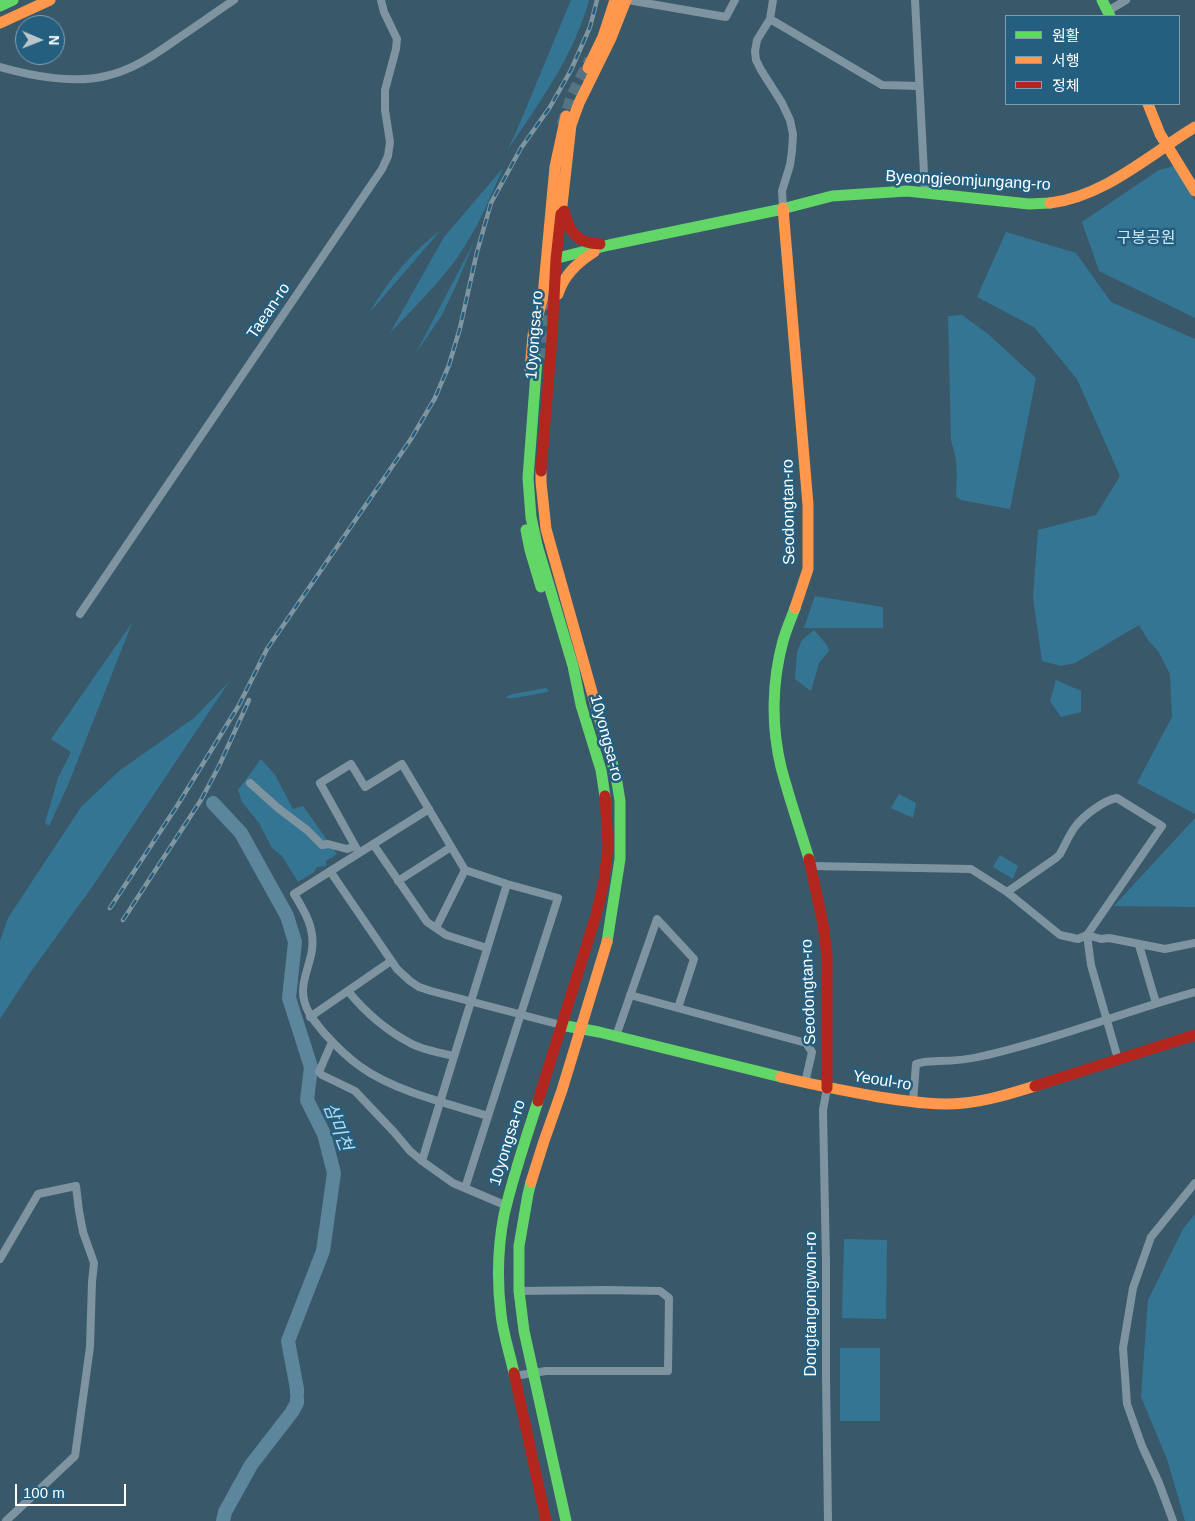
<!DOCTYPE html>
<meta charset="utf-8">
<style>
body{margin:0}
#map{position:relative;width:1195px;height:1521px;overflow:hidden;background:#39596a;font-family:Arial,"Noto Sans KR",sans-serif}
canvas{display:block}
.legend{position:absolute;left:1005px;top:15px;width:175px;height:90px;box-sizing:border-box;background:#245f7f;border:1px solid #7c9fb2;margin:0;padding:6px 9px;list-style:none;font-size:15px;color:#fff}
.legend li{display:flex;align-items:center;gap:10px;height:25px}
.legend b{width:25px;border:1px solid #7c9fb2}
.north{position:absolute;left:15px;top:15px;width:50px;height:50px;box-sizing:border-box;background:#245f7f;border:1px solid #7c9fb2;border-radius:50%;rotate:91deg;font-size:14px;font-weight:700;line-height:20px;text-align:center;color:#fff}
.north::after{content:'';display:block;margin:auto;width:18px;height:22px;background:#bac5cb;clip-path:polygon(50% 0,100% 100%,50% 72%,0 100%)}
.scale{position:absolute;left:15px;top:1484px;width:111px;height:22px;box-sizing:border-box;border:2px solid #fff;border-top:0;padding-left:6px;font-size:15px;line-height:18px;white-space:nowrap;color:#fff;-webkit-text-stroke:4px #245f7f;paint-order:stroke}
</style>
<div id="map">
<canvas width="1195" height="1521"></canvas>
<ul class="legend">
<li><b style="height:6px;background:#63d668"></b>원활</li>
<li><b style="height:6px;background:#ff974d"></b>서행</li>
<li><b style="height:6px;background:#b3261e"></b>정체</li>
</ul>
<div class="north">N</div>
<div class="scale">100 m</div>
</div>
<script>
const ctx = document.querySelector('canvas').getContext('2d');
ctx.lineJoin = 'round';
function fill(path, color) { ctx.fillStyle = color; ctx.fill(path, 'evenodd'); }
function trace(path, color, width, dash) { ctx.strokeStyle = color; ctx.lineWidth = width; ctx.lineCap = dash ? 'butt' : 'round'; ctx.setLineDash(dash || []); ctx.stroke(path); }
function write(font, color, halo, rows, align = 'center') {
  ctx.font = font + ' Arial,"Noto Sans KR",sans-serif'; ctx.lineWidth = 5; ctx.setLineDash([]); ctx.textBaseline = 'middle'; ctx.strokeStyle = halo; ctx.fillStyle = color; for (const [text, x, y, turn = 0] of rows) {
    ctx.save(); ctx.translate(x, y); ctx.rotate((+turn || 0) * Math.PI / 180); ctx.textAlign = isNaN(turn) ? turn : align; if (halo) ctx.strokeText(text, 0, 0); ctx.fillText(text, 0, 0); ctx.restore();
  }
}
fill(new Path2D(`
 M571,0H589C574,56 539,103 507,151L517,130Z
 M1174,166L1195,200V318L1099,271L1082,222L1159,170Z
 M503,168C490,198 477,230 457,258C437,285 413,309 390,333L444,237Z
 M441,230L370,312C388,280 412,252 441,230Z
 M1006,232L1076,253L1111,302L1195,339V814L1137,783L1172,717L1170,674L1158,651L1148,640L1139,625L1075,663L1061,666L1042,661L1033,597L1038,530L1096,515L1120,476L1077,379L1034,327L977,297Z
 M475,240L458,281L442,315L416,353Z
 M962,315L988,334L1036,378L1010,509L961,500L956,496C957,477 958,459 951,441L948,316Z
 M815,596L883,607V628H804Z
 M132,623L68,785L49,826L45,823L58,778L71,752L51,739Z
 M814,630L827,645L829,651L819,663L811,691L795,679L797,652L802,640Z
 M1056,680L1081,691V712L1061,717L1050,701Z
 M229,682L92,887L30,973L0,1019V941L8,918L81,807L119,771L194,718Z
 M546,688L549,691L547,692L515,698H507V696L513,694Z
 M261,759L275,775L293,809L303,806L337,854L326,861V866L317,867L314,872L298,882L282,856L272,848L259,823L242,802L238,790Z
 M899,794L916,803L913,818L891,808Z
 M1195,818V907L1114,906Z
 M1000,855L1018,866L1013,879L993,867Z
 M1195,1214V1521H1185L1167,1459L1141,1397L1148,1300L1183,1229Z
 M844,1239L887,1240L886,1319L842,1318Z
 M840,1348H880V1421H840Z`), '#357594');
trace(new Path2D(`
 M213,803L241,833L287,916L295,942L289,998L311,1067L307,1100L324,1134L334,1173L323,1251L288,1341L297,1389V1394
 M223,1521L225,1512L251,1465L292,1412L297,1403V1398`), '#5c869b', 14);
trace(new Path2D(`
 M562,125L572,95L590,59
 M542,359L550,284`), '#577280', 11, [11, 5.5]);
trace(new Path2D(`
 M628,0L726,17L735,0
 M773,0L770,19L757,40L755,51L756,60L761,70L782,103L790,120L793,134L792,151L790,165L782,191L783,208
 M915,0L925,192
 M1108,11L1126,0
 M770,19L882,85L919,86
 M0,67C33,76 72,84 106,76C134,70 157,53 180,37C198,25 216,12 234,0
 M80,614L382,169L388,156L390,142L385,110V90L396,49L397,39L384,12L381,0
 M250,783L278,808L307,830L322,845L328,844L347,849L355,846
 M429,809L294,894C305,912 315,928 312,950C310,964 303,977 303,991C303,1009 314,1021 325,1034C335,1045 348,1058 361,1067C394,1091 449,1104 488,1116
 M373,844L427,922L446,935L487,948
 M359,853L320,783L351,764L365,787L402,764L465,870L507,884L558,898L465,1188
 M811,866L971,869L1007,892L1060,935L1078,939L1087,935L1162,826L1117,798C1104,800 1083,816 1075,827C1069,835 1065,845 1060,854L1056,858L1007,892
 M330,871L397,969L410,981L419,987L431,991L561,1025
 M398,881L451,847
 M436,928L465,870
 M1139,945L1156,1003
 M348,991C365,1012 387,1031 412,1044C424,1050 440,1053 454,1056
 M630,995L806,1043L812,1052L805,1083
 M310,1017L391,961
 M616,1036L657,919L694,959L678,1008
 M332,1042L319,1072L322,1075L355,1091L394,1132L410,1151L422,1161L453,1183L507,1206
 M1118,1059L1091,965L1087,935L1101,939L1109,938L1165,949L1195,943
 M827,1088L823,1110L826,1263V1376L828,1521
 M913,1102L916,1064C924,1061 930,1062 938,1061C954,1061 972,1059 987,1055C1058,1039 1125,1011 1195,992
 M422,1161L507,884
 M0,1259L38,1194L76,1186L79,1211L83,1232L94,1263L92,1282L90,1347L75,1456L6,1521
 M514,1376L546,1371H668L669,1298L660,1291L606,1290L519,1291
 M1173,1521L1159,1483L1142,1446L1127,1404L1123,1348L1133,1288L1151,1237L1195,1183`), '#7e94a0', 8);
trace(new Path2D(`
 M1102,0L1110,16
 M0,6L13,0
 M550,260L609,245L778,210L832,196L907,191L1029,204L1050,203
 M537,359L528,478L531,517L537,545L573,666L581,705L601,770L605,796
 M526,530L530,550L541,587
 M795,608C791,619 786,630 783,641C772,681 771,726 781,767C789,798 800,829 809,859
 M595,703L616,776L620,801V859L607,942
 M561,1025L599,1032L781,1077
 M531,1182L528,1194L519,1246V1291L524,1331L566,1521
 M514,1373C510,1354 503,1334 501,1314C497,1282 498,1246 504,1215C513,1176 526,1138 538,1101`), '#63d668', 11);
trace(new Path2D(`
 M0,23L50,0
 M588,68L603,37L615,0
 M1148,104L1160,134L1195,191
 M1050,203C1105,196 1149,155 1195,127
 M783,208L808,505V569L795,608
 M561,214L571,125L579,103L611,38L626,0
 M558,294C564,275 577,263 594,252
 M530,370L533,335L543,296L555,167L566,116
 M541,471V482L546,529L595,703
 M781,1077C814,1085 846,1091 879,1097C907,1101 936,1106 964,1103C987,1101 1012,1093 1035,1086
 M531,1182L544,1141L562,1090L607,942`), '#ff974d', 11);
trace(new Path2D(`
 M564,211C569,232 578,244 600,244
 M541,471L552,338L556,259L561,214
 M809,859L823,924L827,955V1088
 M1035,1086L1195,1035
 M538,1101L596,915L604,881L608,846L605,796
 M514,1373L546,1521`), '#b3261e', 11);
const rail = new Path2D(`
 M110,908L177,806L220,736L239,705L267,649L411,439L435,398L449,365L460,328L477,252L491,203L521,148L550,107L571,70L590,27L597,0
 M123,920L201,800L219,766L249,700`);
trace(rail, '#7f95a0', 4.5);
trace(rail, '#245f7f', 2.5, [8]);
write('16px', '#fff', '#245f7f', [
 ["Byeongjeomjungang-ro",968,181,3],
 ["Taean-ro",269,311,-56],
 ["10yongsa-ro",535,335,-86],
 ["Seodongtan-ro",789,512,-91],
 ["10yongsa-ro",606,738,75],
 ["Seodongtan-ro",809,992,-92],
 ["Yeoul-ro",882,1081,9],
 ["10yongsa-ro",508,1143,-73],
 ["Dongtangongwon-ro",812,1304,-90]
]);
write('16px', '#cde8f5', '#245f7f', [
 ["구봉공원",1146,239]
]);
write('italic 18px', '#b5dbee', '#245f7f', [
 ["삼미천",337,1127,69]
]);
</script>
